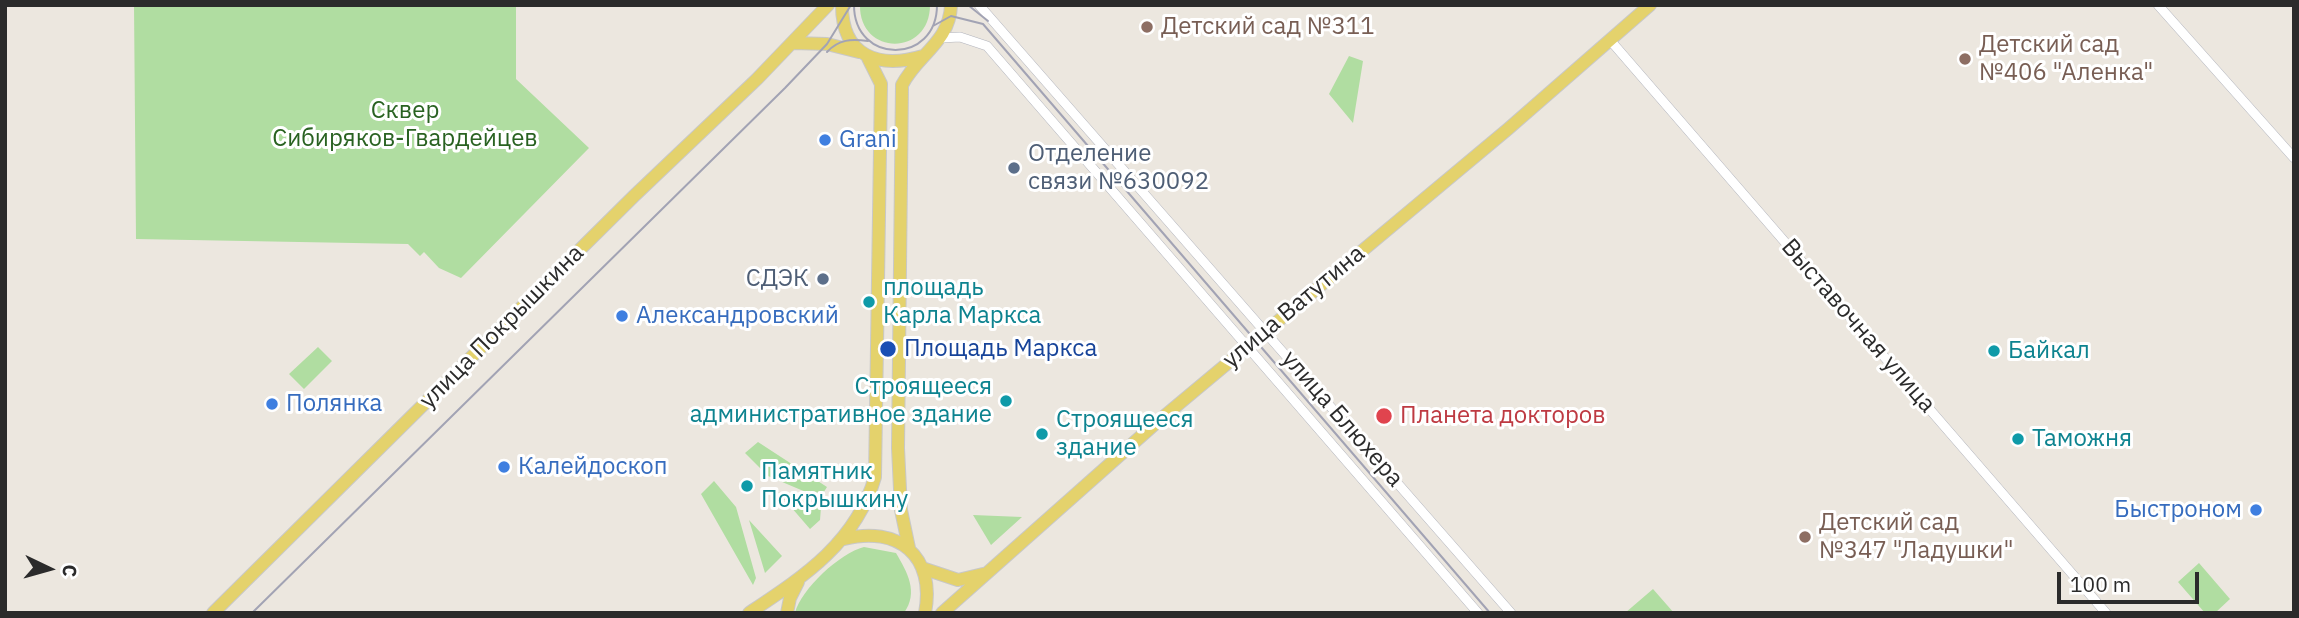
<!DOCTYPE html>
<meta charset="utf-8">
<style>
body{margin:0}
#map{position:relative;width:2299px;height:618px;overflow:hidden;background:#ece7df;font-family:"IBM Plex Sans",sans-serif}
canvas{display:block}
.frame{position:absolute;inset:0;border:7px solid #2b2b2b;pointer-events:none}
.north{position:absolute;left:14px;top:534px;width:70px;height:70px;-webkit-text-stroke:5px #fff;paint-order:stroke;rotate:95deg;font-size:19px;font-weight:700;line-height:28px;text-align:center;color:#2b2b2b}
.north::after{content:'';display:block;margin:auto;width:24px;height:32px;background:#2b2b2b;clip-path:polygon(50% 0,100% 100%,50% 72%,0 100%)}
.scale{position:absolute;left:2057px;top:572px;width:142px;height:32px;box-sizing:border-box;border:4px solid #2b2b2b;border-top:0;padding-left:9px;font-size:21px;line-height:24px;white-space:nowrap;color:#2b2b2b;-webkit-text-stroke:5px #fff;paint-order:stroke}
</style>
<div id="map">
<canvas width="2299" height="618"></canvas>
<div class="frame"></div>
<div class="north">С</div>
<div class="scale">100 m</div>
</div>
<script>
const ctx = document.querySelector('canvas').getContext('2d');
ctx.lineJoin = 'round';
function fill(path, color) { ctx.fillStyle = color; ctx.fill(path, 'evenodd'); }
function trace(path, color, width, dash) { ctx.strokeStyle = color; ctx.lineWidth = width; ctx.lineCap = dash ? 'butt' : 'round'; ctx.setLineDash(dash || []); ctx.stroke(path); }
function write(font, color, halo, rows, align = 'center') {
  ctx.font = font + ' "IBM Plex Sans",sans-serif'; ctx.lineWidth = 6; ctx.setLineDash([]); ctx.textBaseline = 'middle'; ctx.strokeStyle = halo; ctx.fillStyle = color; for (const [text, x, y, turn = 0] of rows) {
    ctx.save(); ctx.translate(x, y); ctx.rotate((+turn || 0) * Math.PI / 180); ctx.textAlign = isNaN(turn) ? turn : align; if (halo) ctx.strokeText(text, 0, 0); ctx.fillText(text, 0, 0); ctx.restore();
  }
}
fill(new Path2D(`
 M134,5H516V79L589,148L461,278L439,268L424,252L420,256L408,244L136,239Z
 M860,5H930C930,57 859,56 860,5Z
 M1349,56L1363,61L1353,123L1329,94Z
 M318,347L332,361L304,389L289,374Z
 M758,442L827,487L820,498L768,476L745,453Z
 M714,481L736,507L756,578L753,585L701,494Z
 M778,492L821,507L820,520L810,529Z
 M973,515L1022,517L991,545Z
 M749,520L782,556L765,573Z
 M864,547L896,553C907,572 919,592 904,613H795C801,589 840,553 864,547Z
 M2199,563L2230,599L2215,613H2205L2178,582Z
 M1653,589L1674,613H1625Z`), '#b0dda1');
const minor = new Path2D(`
 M979,5L1511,613
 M2158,5L2294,158
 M941,38L960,37L987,46L1478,613
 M1610,40L2106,613`);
const major = new Path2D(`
 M842,5C842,57 879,69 923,56
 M793,43L827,44L859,52
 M844,539C898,525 936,556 925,613
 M909,548L901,510L898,448L902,85C917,55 950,42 951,5
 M925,569L958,580L983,574
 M213,613L634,196L757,79L828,5
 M749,613C803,577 856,543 875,477L881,84L868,58
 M787,613L790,598L798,582
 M942,613L1156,423L1508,129L1650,5`);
trace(minor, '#b2b4bd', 10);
trace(major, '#c8c8c8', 14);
trace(minor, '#fff', 9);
trace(major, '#e4d26c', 12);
trace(new Path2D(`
 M854,5C854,65 937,65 937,5
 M968,5L988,21
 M933,26L951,16L983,24L1490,613
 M827,52C839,39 851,39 868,41
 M252,613L785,88L827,44L851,5`), '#a2a3b4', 2);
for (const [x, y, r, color] of [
 [1147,27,7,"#8d6e63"],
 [1965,59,7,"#8d6e63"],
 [825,140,7,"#3f7fe0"],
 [1014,168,7,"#5c6f8a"],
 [823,279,7,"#5c6f8a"],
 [869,302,7,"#0f9aa8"],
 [622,316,7,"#3f7fe0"],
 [888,349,9,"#1a4fb4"],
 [1994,351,7,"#0f9aa8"],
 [1006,401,7,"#0f9aa8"],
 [272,404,7,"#3f7fe0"],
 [1384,416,9,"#e0444e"],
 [1042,434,7,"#0f9aa8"],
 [2018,439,7,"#0f9aa8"],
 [504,467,7,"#3f7fe0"],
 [747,486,7,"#0f9aa8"],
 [2256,510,7,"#3f7fe0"],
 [1805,537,7,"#8d6e63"]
]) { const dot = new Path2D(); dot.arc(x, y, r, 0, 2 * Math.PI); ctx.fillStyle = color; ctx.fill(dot); trace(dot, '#fff', 2.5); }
write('24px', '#785e54', '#fff', [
 ["Детский сад №311",1161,27],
 ["Детский сад",1979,45],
 ["№406 \"Аленка\"",1979,73],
 ["Детский сад",1819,523],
 ["№347 \"Ладушки\"",1819,551]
], 'left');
write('24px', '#296221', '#fff', [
 ["Сквер",405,111],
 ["Сибиряков-Гвардейцев",405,139]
]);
write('24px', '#366cbe', '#fff', [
 ["Grani",839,140],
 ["Александровский",636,316],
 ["Полянка",286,404],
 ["Калейдоскоп",518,467],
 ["Быстроном",2242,510,"right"]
], 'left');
write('24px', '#4e5e75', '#fff', [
 ["Отделение",1028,154],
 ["связи №630092",1028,182],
 ["СДЭК",809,279,"right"]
], 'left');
write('24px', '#0d838f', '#fff', [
 ["площадь",883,288],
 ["Карла Маркса",883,316],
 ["Байкал",2008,351],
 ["Строящееся",992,387,"right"],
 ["административное здание",992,415,"right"],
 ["Строящееся",1056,420],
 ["здание",1056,448],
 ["Таможня",2032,439],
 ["Памятник",761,472],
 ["Покрышкину",761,500]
], 'left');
write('24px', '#2b2b2b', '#fff', [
 ["улица Ватутина",1294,307,-40],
 ["Выставочная улица",1858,326,49],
 ["улица Покрышкина",502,327,-45],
 ["улица Блюхера",1342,419,49]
]);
write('24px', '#164399', '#fff', [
 ["Площадь Маркса",904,349]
], 'left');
write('24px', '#be3a42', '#fff', [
 ["Планета докторов",1400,416]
], 'left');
</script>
